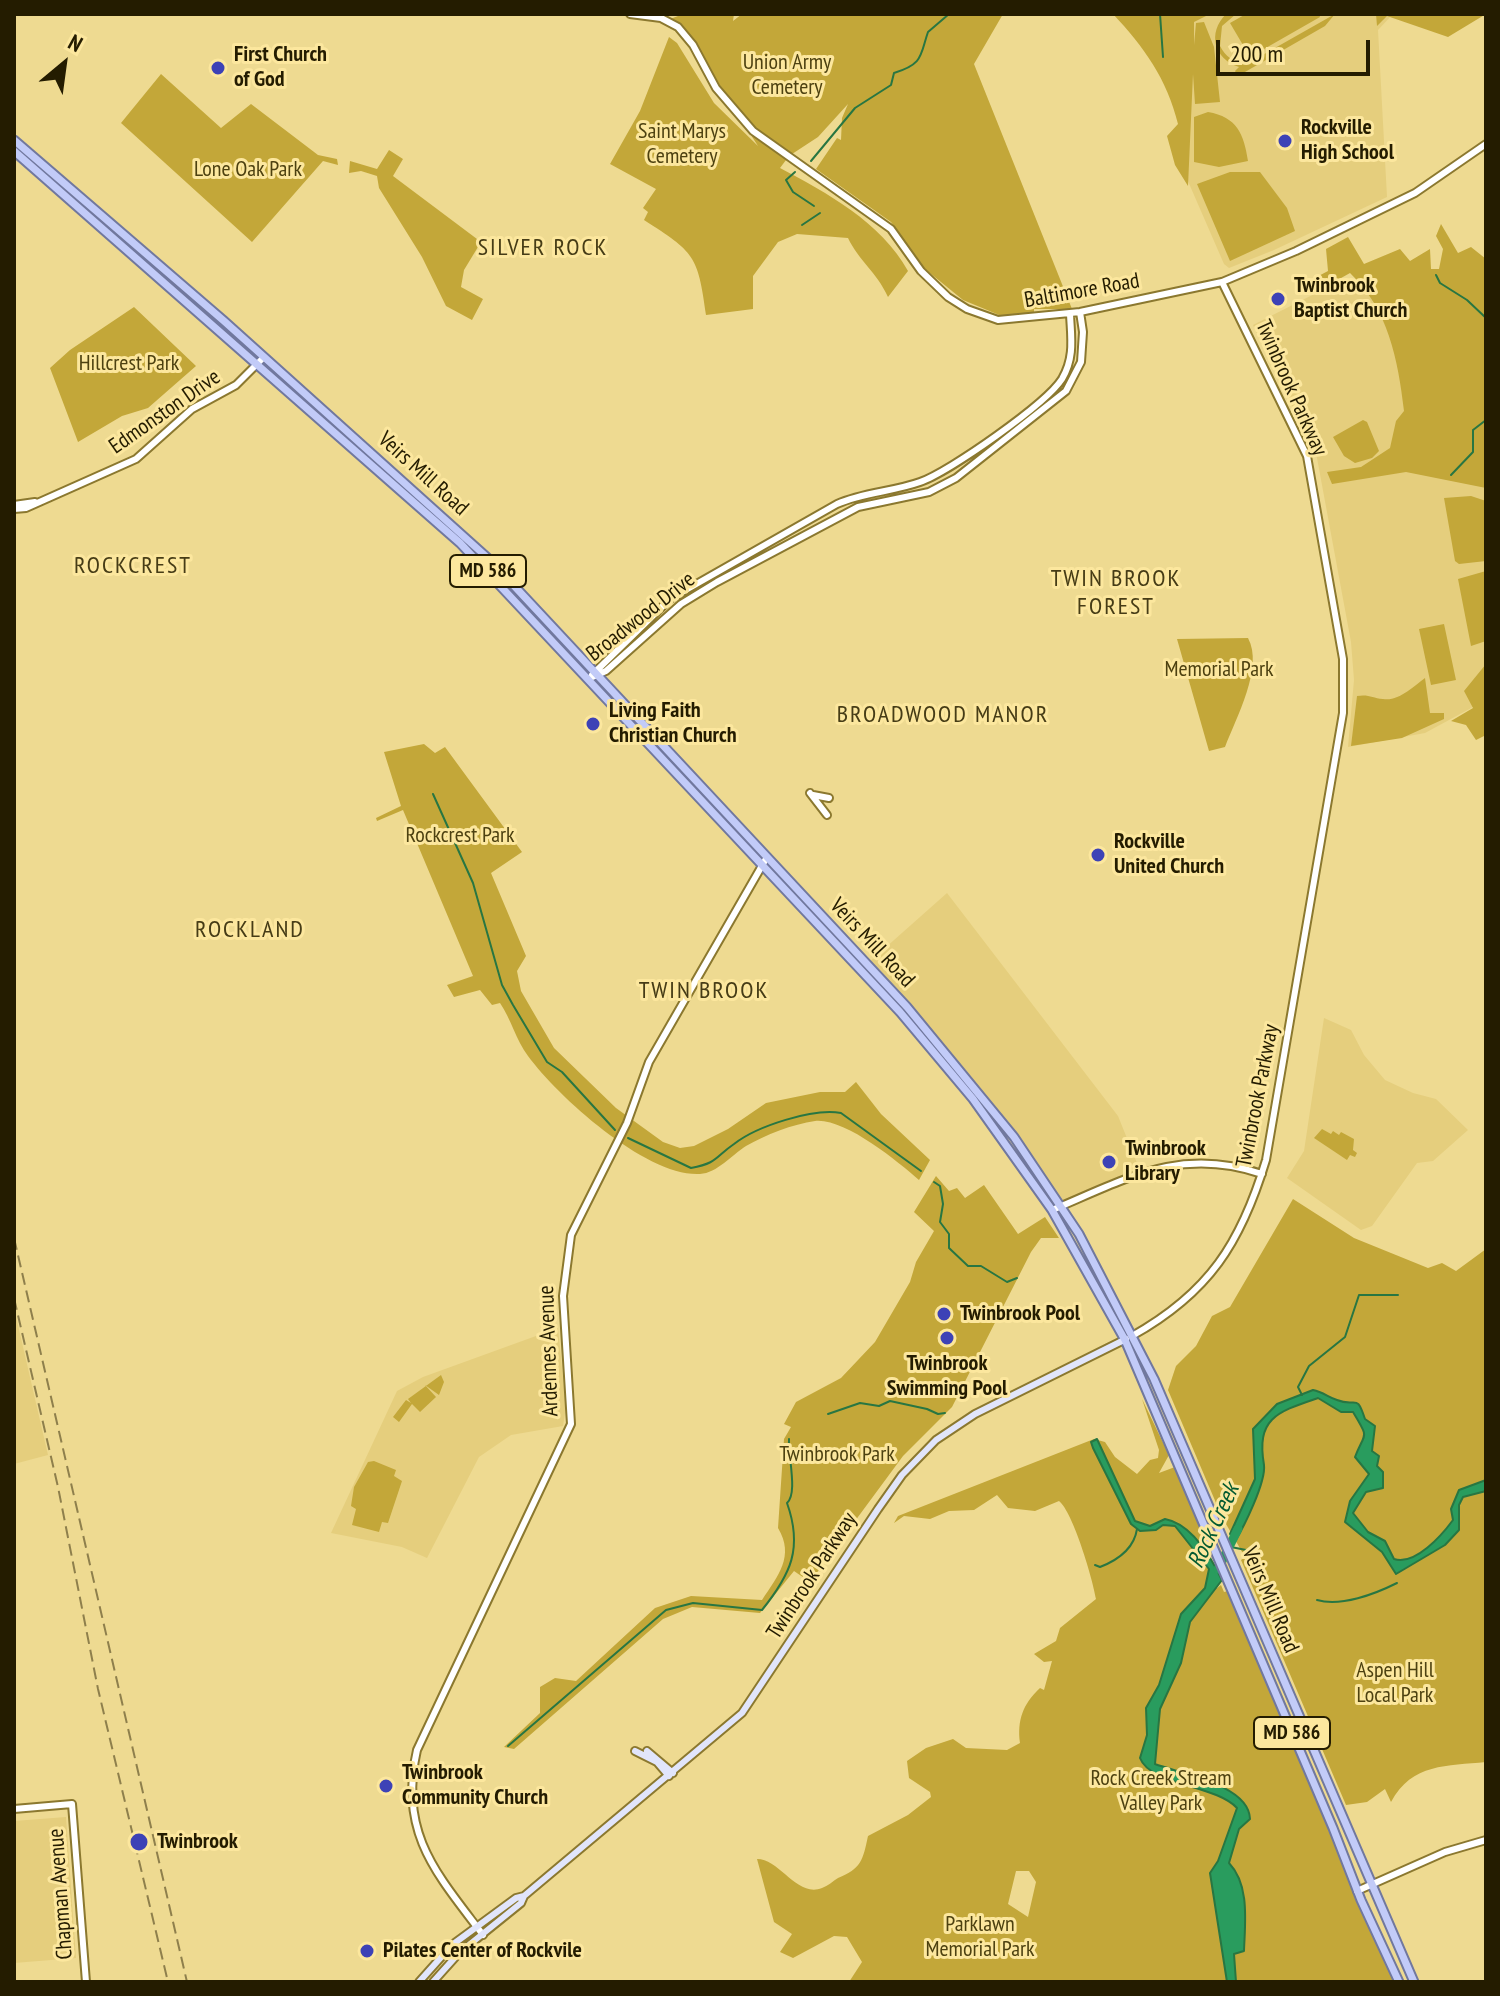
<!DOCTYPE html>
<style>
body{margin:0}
#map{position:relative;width:1500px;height:1996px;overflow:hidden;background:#eeda91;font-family:"PT Sans Narrow",sans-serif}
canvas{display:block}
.frame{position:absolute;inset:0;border:16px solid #241c00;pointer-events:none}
.north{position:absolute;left:24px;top:24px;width:80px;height:80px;-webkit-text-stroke:6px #fce79e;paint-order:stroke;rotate:29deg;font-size:22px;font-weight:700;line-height:32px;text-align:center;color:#241c00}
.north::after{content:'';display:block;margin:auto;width:28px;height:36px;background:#241c00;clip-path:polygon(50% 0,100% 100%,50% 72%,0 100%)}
.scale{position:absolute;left:1216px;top:40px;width:154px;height:36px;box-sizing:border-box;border:4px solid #241c00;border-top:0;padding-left:10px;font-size:24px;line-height:28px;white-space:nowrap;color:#241c00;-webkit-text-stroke:6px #fce79e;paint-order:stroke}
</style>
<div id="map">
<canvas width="1500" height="1996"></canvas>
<div class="frame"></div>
<div class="north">N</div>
<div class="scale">200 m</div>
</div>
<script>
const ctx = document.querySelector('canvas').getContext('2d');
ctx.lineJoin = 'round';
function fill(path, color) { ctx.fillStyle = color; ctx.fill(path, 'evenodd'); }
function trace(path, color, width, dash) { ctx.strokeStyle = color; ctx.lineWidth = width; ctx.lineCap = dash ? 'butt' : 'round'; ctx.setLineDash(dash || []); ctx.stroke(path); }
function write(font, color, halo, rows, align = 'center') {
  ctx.font = font + ' "PT Sans Narrow",sans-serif'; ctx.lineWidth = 6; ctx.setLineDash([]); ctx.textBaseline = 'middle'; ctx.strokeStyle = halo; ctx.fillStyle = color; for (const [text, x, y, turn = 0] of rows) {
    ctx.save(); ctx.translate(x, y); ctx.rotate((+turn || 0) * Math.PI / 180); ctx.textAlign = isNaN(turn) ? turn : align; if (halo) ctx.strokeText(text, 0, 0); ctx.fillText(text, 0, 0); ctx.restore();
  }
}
fill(new Path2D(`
 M1193,14H1393L1378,30L1387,197L1274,250L1229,268L1224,264L1184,172Z
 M1344,279L1368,293L1459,461L1486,488V700L1425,733L1348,747L1354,680L1351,642L1317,458L1253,325Z
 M947,893L1118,1116L1141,1173L1061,1206L1023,1149L867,964Z
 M1324,1018L1351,1030L1364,1055L1385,1080L1413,1093L1436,1099L1468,1130L1433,1161L1417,1163L1372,1226L1361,1230L1287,1178L1304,1151Z
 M14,1308L48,1455L14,1464Z
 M558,1328L566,1407L563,1426L511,1435L479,1457L427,1558L402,1547L331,1533L397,1391L423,1377Z
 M66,1817L76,1958L14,1963V1821Z`), '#e5ce7d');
fill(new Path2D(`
 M674,14H734L733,21L742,14H1003L974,64L1072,309H1034V316L1004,317L963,300L925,269L891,222L816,169L837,138L841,140L842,118L848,104L818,137L789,156L780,168C827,193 881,222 908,271L888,297C876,271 859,261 848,238L797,234L778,242L753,276V309L706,315C698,255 694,252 644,220L648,212L643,208L656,189L610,164L640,111L669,37L677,43L714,103L758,146L693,45L668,20L678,16Z
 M1113,14H1210L1194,22V45L1196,23L1204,22L1214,47L1220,102L1195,104L1193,74L1188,186L1175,165L1167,136L1178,124C1167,79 1144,47 1113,14Z
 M1226,14H1236L1222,26L1220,46C1227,59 1237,65 1252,61L1335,14L1325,26L1238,76L1235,71L1239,67C1214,59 1207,33 1226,14Z
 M1246,14H1319L1320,17L1250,57L1230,23Z
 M1376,14H1486L1448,37L1387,16L1377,26Z
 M161,74L221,128L251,104L318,155L337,159L338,165L323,161L252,242L121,123Z
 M1208,112C1237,117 1244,134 1248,161L1219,167L1194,162V117Z
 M389,150L403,159L393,176L481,242L464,270L461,287L483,299L472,320L446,306L422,257L379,188L377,176L361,171L349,173L350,161L377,169Z
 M1230,172H1260L1287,208L1295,231L1230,261L1197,184Z
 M1441,224L1458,253L1471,247L1486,259V488L1406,472L1332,484L1327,472L1361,467L1390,448L1396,421L1404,411C1398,359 1388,309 1350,273L1318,291L1309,290L1311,280L1328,271L1326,249L1348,237L1364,264L1400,249L1410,261L1430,249L1431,269H1439L1443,249L1436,236Z
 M134,307L196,366L148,408L122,416L78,442L50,368L70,350Z
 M1363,420L1367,422L1379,451L1372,458L1355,463L1344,456L1333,437Z
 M1471,496L1486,501V561L1459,564L1455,561L1444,498Z
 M1486,571V641L1471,646L1458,579Z
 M1444,624L1456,680L1431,685L1419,629Z
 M1248,638C1264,667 1236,718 1225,747L1209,751L1177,639Z
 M1486,664V735L1476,740L1466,725L1451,721L1473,708L1464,691Z
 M1425,678L1430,713H1444V719L1402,738L1351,746L1357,696C1369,694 1372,698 1383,699C1398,702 1414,686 1425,678Z
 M424,744L435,753L445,747L522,852L491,873L526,956L517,971L521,991L554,1048L616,1108L663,1142L680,1148L694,1146L728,1129L766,1103L820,1092H845L856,1082L881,1114L930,1160L919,1180C897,1161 845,1118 815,1121C793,1124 765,1135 746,1146C732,1155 717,1173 700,1174C647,1177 559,1098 528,1056C516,1040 511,1019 500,1003L492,1005L480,990L454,997L447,985L473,976L403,810L377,821L376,818L401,806L384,752Z
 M1322,1129L1331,1134L1333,1131L1339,1135L1341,1132L1354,1139L1353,1150L1357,1153L1355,1157L1350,1155L1347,1160L1314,1138Z
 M936,1176L949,1191L957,1188L965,1198L984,1185L1018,1234L1045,1217L1059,1238H1041L1031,1252L952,1407L903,1456L810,1582L794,1571L760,1613L692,1607L663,1619L514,1749L504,1747L540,1713V1687L555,1678L576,1681L655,1608L691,1596L762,1600C778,1576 795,1556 778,1528L784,1439L791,1427L784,1424L796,1402L841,1378L875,1342L910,1282L916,1262L934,1231L914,1212Z
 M1293,1199L1354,1238L1428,1268L1442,1263L1456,1271L1486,1249V1762C1447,1766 1412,1763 1391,1802L1385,1789L1367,1802L1346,1805L1241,1560L1245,1557L1222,1517L1168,1390L1176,1366L1196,1346L1212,1316L1230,1307Z
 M441,1375L444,1382L439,1395L425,1385L436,1397L420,1412L412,1404L399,1422L393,1417L406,1400L411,1403L408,1399Z
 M1142,1399L1169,1455L1159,1473L1175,1467L1210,1548L1206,1557L1217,1588L1221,1585L1224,1592L1228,1591L1396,1981L849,1982L862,1962L847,1937L834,1936L793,1958L780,1952L792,1934L774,1922L757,1859C780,1859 797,1898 822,1888C828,1886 833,1881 838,1878C861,1869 863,1860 868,1836L908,1815L931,1797L930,1792L909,1778L907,1761L926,1748L953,1739L966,1748L1007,1750L1020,1743C1017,1720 1023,1704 1040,1688L1044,1690L1052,1661L1044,1662L1034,1654L1056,1641L1060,1628L1096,1599C1093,1580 1073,1512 1059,1501L1035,1511L1008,1508L997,1495L974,1510L949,1511L930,1519L904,1516L894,1523L898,1516L1094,1439L1105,1442L1115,1457L1137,1474L1150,1460L1158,1458L1159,1450ZM1016,1871H1029L1036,1882L1028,1917L1008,1904Z
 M374,1461L396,1470L394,1476L402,1481L388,1523L382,1522L379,1532L352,1525L356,1509L351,1506L354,1487L368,1462Z`), '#c3a739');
const water = new Path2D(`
 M1313,1390C1323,1392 1328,1397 1337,1400C1357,1408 1356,1392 1365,1419L1375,1426L1372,1451L1379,1456L1377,1466L1383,1472V1488L1366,1492L1353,1513L1368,1532L1385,1541L1394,1559C1415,1566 1442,1535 1453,1520L1451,1509L1459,1490L1486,1480V1491L1463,1497L1459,1505V1530L1445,1545L1396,1574L1382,1552L1345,1522L1350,1501L1369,1474L1355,1457C1365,1431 1370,1440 1353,1412H1341L1318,1398C1277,1412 1256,1418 1264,1465C1266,1482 1244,1527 1235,1541L1230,1534L1255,1479L1253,1429L1277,1404Z
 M1097,1439L1135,1521L1150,1526L1165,1519C1192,1524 1211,1557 1222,1580L1190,1622L1181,1663L1160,1709L1155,1764C1182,1774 1249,1785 1250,1819L1239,1829L1229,1863C1250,1885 1245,1922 1244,1951L1234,1954L1236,1982H1227L1210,1873L1218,1861L1237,1808C1216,1785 1150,1785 1140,1758L1147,1735L1146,1708L1159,1685L1181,1614L1205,1588L1209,1569L1175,1526L1163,1525L1156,1530L1140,1531L1131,1524L1093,1448L1091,1442Z`);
fill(water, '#299c5e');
trace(water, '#287642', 2);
trace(new Path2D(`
 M1160,14L1163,57
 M811,161L855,108L891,85L894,73C924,64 920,55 928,32L949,14
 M795,172L786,180L793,192L814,206
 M802,225L820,213
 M1436,275L1440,283L1467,300L1486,318
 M1451,475L1473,452V430L1486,420
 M433,794L473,883L502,985L513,1005L547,1062L562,1072L615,1130
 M628,1138L691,1168C718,1163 715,1157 734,1144C757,1126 813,1108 841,1113L921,1171
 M934,1182L940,1186L943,1204L940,1222L949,1234V1248L968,1266H981L1007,1282L1017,1278
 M1302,1395L1298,1387L1309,1366L1345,1337L1359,1295H1398
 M828,1414L860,1403L879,1406L890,1401L927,1409L938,1414L945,1413
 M1231,1547L1246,1550L1258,1585
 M1095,1565L1100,1567C1118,1560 1134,1549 1137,1529
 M1317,1600C1341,1607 1375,1594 1397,1583
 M508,1746L666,1610L693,1603L762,1610C791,1574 803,1548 787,1503C798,1493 788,1457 789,1439`), '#287642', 2);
trace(new Path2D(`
 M1218,1569L1238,1529`), '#299c5e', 9);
const tertiary = new Path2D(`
 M630,14L661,18L678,27L693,45L716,88L753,131L891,229L921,271L948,297L967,309L998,320L1080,312L1222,282L1296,251L1415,193L1486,144
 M14,505L35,502
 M14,509L26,508L136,459L192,409L236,385L264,357
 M592,675L670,599L837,504C864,492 892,492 920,482C949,472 1046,404 1062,379C1075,357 1071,337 1070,314
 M590,678L606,671L681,604L717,582L858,507L929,492L956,478L1066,391L1081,362L1083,332L1080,312
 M810,793L827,815
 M813,795L829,798
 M1052,1210C1126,1179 1180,1146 1262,1174
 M1132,1336C1209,1293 1241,1243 1266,1160L1343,713V659L1307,456L1222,282
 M14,1809L72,1804L86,1982
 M1357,1891L1445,1852L1486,1840
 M483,1935C437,1874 398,1833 417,1750L571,1424L563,1296L571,1235L627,1123L649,1062L767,857`);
const secondary = new Path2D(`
 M635,1751L657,1762L669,1776
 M647,1751L673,1773
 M419,1982L452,1945L516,1898L524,1896
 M433,1982L459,1953L521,1903L524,1896L742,1713L878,1509L902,1475L936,1440L975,1414L1126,1339`);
const primary = new Path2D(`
 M14,140L224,321L490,560L907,1007L1014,1137L1079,1234L1154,1379L1414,1982
 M14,151L460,543L900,1012L973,1099L1052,1210L1125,1340L1333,1828L1361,1900L1399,1982`);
trace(tertiary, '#8b782f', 10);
trace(secondary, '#8b782f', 10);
trace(primary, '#71789e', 11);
trace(tertiary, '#fff', 6);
trace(secondary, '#e1e5fb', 6);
trace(primary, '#c2cbf8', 7);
trace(new Path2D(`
 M14,1238L187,1982
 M14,1298L58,1487L98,1689L168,1982`), '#8e7f4c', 2, [12, 6]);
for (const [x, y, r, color] of [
 [218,68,8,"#3d42b6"],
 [1285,141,8,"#3d42b6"],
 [1278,299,8,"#3d42b6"],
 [593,724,8,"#3d42b6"],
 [1098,855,8,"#3d42b6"],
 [1109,1162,8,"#3d42b6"],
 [944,1314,8,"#3d42b6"],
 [947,1338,8,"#3d42b6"],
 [386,1786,8,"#3d42b6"],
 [139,1842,10,"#3d42b6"],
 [367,1951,8,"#3d42b6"]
]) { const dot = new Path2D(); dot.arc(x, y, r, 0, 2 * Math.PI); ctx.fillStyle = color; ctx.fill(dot); trace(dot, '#fce79e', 3); }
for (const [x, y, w] of [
 [488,571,76],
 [1292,1733,76]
]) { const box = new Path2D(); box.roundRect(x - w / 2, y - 16, w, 32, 6); ctx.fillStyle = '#fce79e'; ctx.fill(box); trace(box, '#241c00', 2); }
write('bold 20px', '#241c00', null, [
 ["MD 586",488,571],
 ["MD 586",1292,1733]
]);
write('bold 22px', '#241c00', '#fce79e', [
 ["First Church",234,55],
 ["of God",234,80],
 ["Rockville",1301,128],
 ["High School",1301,153],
 ["Twinbrook",1294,286],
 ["Baptist Church",1294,311],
 ["Living Faith",609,711],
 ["Christian Church",609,736],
 ["Rockville",1114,842],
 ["United Church",1114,867],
 ["Twinbrook",1125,1149],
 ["Library",1125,1174],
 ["Twinbrook Pool",960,1314],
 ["Twinbrook",947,1364,"center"],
 ["Swimming Pool",947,1389,"center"],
 ["Twinbrook",402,1773],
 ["Community Church",402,1798],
 ["Twinbrook",157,1842],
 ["Pilates Center of Rockvile",383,1951]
], 'left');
write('22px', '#4d4110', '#fce79e', [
 ["Union Army",787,63],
 ["Cemetery",787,88],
 ["Saint Marys",682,132],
 ["Cemetery",682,157],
 ["Lone Oak Park",248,170],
 ["Hillcrest Park",129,364],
 ["Memorial Park",1219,670],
 ["Rockcrest Park",460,836],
 ["Twinbrook Park",837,1455],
 ["Aspen Hill",1395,1671],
 ["Local Park",1395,1696],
 ["Rock Creek Stream",1161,1779],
 ["Valley Park",1161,1804],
 ["Parklawn",980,1925],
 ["Memorial Park",980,1950]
]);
write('22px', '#241c00', '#fce79e', [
 ["Baltimore Road",1082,291,-10],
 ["Twinbrook Parkway",1291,388,66],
 ["Edmonston Drive",165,412,-35],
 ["Veirs Mill Road",423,474,42],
 ["Broadwood Drive",641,617,-38],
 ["Veirs Mill Road",872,943,47],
 ["Twinbrook Parkway",1258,1096,-79],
 ["Ardennes Avenue",549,1351,-92],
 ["Twinbrook Parkway",812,1576,-57],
 ["Veirs Mill Road",1270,1600,67],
 ["Chapman Avenue",61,1894,-94]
]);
ctx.letterSpacing = '2px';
write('24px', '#463c16', '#fce79e', [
 ["SILVER ROCK",543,248],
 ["ROCKCREST",133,566],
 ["TWIN BROOK",1116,579],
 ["FOREST",1116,607],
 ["BROADWOOD MANOR",943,715],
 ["ROCKLAND",250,930],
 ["TWIN BROOK",704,991]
]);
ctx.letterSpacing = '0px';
write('italic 24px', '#045a31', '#fce79e', [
 ["Rock Creek",1214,1526,-65]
]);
</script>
